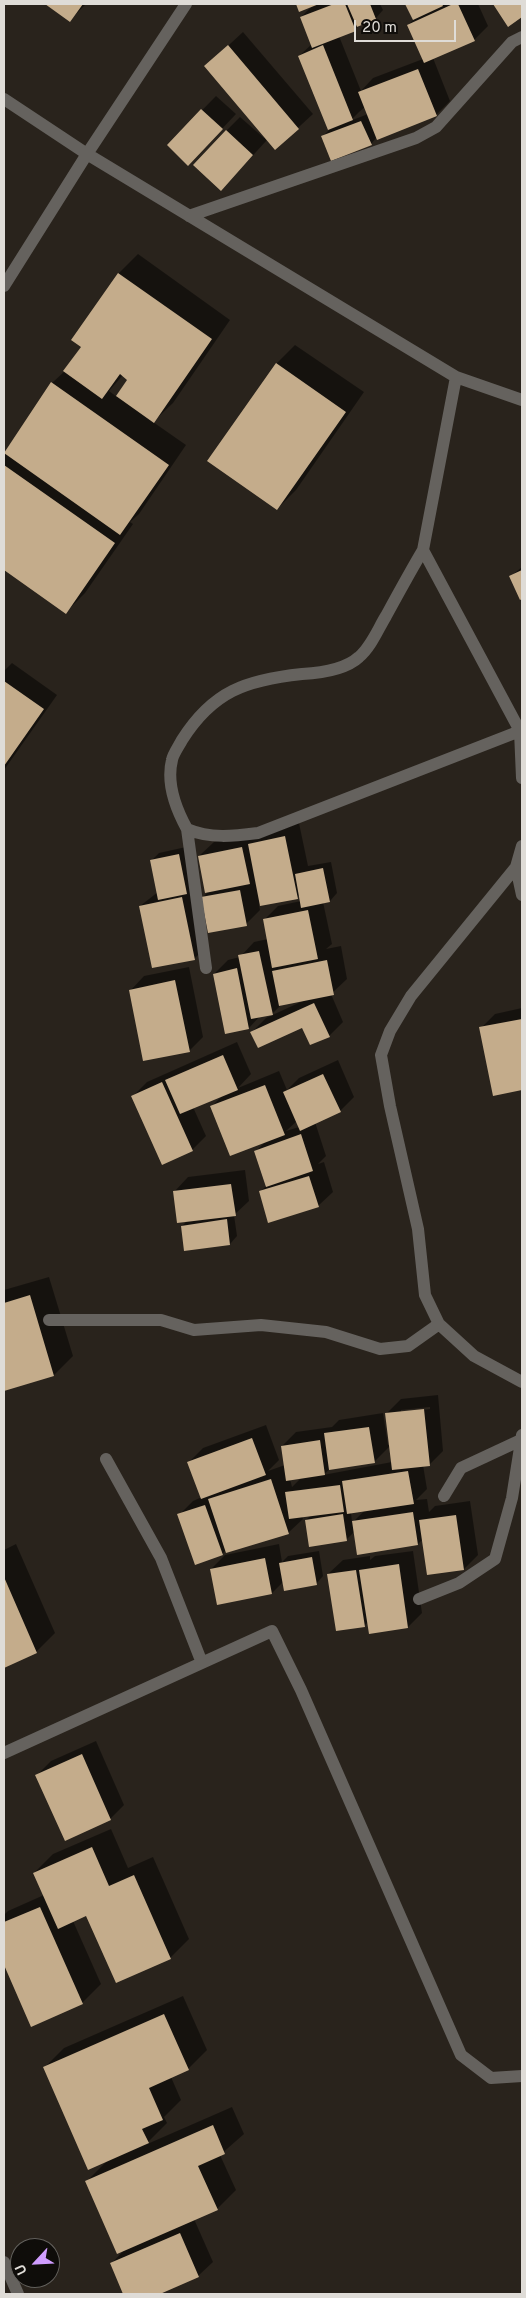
<!DOCTYPE html>
<style>
body{margin:0}
#map{position:relative;width:526px;height:2298px;overflow:hidden;background:#29231c;font-family:Overpass,sans-serif}
canvas{display:block}
.frame{position:absolute;inset:0;border:5px solid #dfdcd7;pointer-events:none}
.north{position:absolute;left:10px;top:2238px;width:50px;height:50px;box-sizing:border-box;background:#0f0d0a;border:1px solid #62605c;border-radius:50%;rotate:245deg;font-size:14px;font-weight:700;line-height:20px;text-align:center;color:#dfdcd7}
.north::after{content:'';display:block;margin:auto;width:18px;height:22px;background:#d09dff;clip-path:polygon(50% 0,100% 100%,50% 72%,0 100%)}
.scale{position:absolute;left:354px;top:20px;width:102px;height:22px;box-sizing:border-box;border:2px solid #dfdcd7;border-top:0;padding-left:6px;font-size:15px;line-height:18px;white-space:nowrap;color:#dfdcd7;-webkit-text-stroke:4px #0f0d0a;paint-order:stroke}
</style>
<div id="map">
<canvas width="526" height="2298"></canvas>
<div class="frame"></div>
<div class="north">U</div>
<div class="scale">20 m</div>
</div>
<script>
const ctx = document.querySelector('canvas').getContext('2d');
ctx.lineJoin = 'round';
function fill(path, color) { ctx.fillStyle = color; ctx.fill(path, 'evenodd'); }
function trace(path, color, width, dash) { ctx.strokeStyle = color; ctx.lineWidth = width; ctx.lineCap = dash ? 'butt' : 'round'; ctx.setLineDash(dash || []); ctx.stroke(path); }
fill(new Path2D(`
 M47,4H86L70,20Z
 M297,4H380L383,10L376,18L339,36L361,91L373,78L423,59L408,25L414,19L406,4H478L488,26L474,40L433,58L450,101L436,115L377,137L371,144L322,137L329,130L299,56L312,44L301,17L314,4L300,10ZM365,107L368,114L350,121L359,112Z
 M243,32L313,114L275,149L267,140L235,175L226,131L240,117L264,138L265,137L205,67Z
 M216,96L236,114L202,150L168,145Z
 M138,254L230,320L173,403L153,422L186,445L139,514L130,522L133,524L85,593L66,612L4,568V456L7,453L5,452L52,383L66,370L82,346L73,339L119,273ZM123,375L129,379L117,397L109,391Z
 M295,345L364,392L296,490L277,509V363Z
 M522,567V597L521,598L511,576Z
 M12,663L57,695L4,770V671Z
 M299,823L308,866L331,862L337,893L330,901L323,902L332,944L326,949L341,946L347,979L331,994L343,1022L329,1036L302,1027L252,1032L266,1018L305,1000L282,1004L272,1014L260,1016L249,1028L214,974L228,960L240,957L254,942L268,939L264,920L278,906L301,901L300,895L297,897L259,905L260,910L246,924L202,898L207,893L199,856L214,842Z
 M186,847L208,945L194,959L140,906L158,892L152,860L159,853Z
 M189,967L203,1037L189,1051L130,991L144,976Z
 M522,1008V1089L494,1094L481,1028L495,1014Z
 M237,1042L251,1074L238,1088L279,1071L287,1090L299,1078L338,1060L354,1097L340,1111L315,1122L326,1156L318,1164L324,1162L333,1192L318,1206L260,1192L267,1185L256,1151L266,1141L211,1107L224,1094L193,1107L206,1136L192,1150L133,1096L147,1082ZM297,1121L299,1127L286,1131Z
 M245,1170L249,1201L234,1215L237,1236L230,1244L182,1226L188,1220L174,1192L188,1177Z
 M49,1277L73,1356L54,1375L4,1390V1290Z
 M438,1395L443,1451L429,1465H423L427,1489L416,1500L427,1499L429,1512L435,1506L470,1501L478,1555L464,1569L423,1539L418,1544L355,1531L346,1540L306,1520L311,1515L302,1516L303,1519L288,1533L226,1550L222,1554L179,1515L193,1501L202,1497L189,1462L203,1448L266,1425L279,1460L268,1471L285,1465L282,1446L296,1432L332,1427L339,1420L383,1413L388,1445H390L387,1413L401,1399ZM430,1407V1409L401,1413V1410ZM390,1446L392,1462L323,1475L330,1469L374,1462ZM302,1477L292,1487L290,1479ZM365,1510L352,1523L351,1512Z
 M16,1544L55,1633L36,1652L4,1667V1550Z
 M279,1544L282,1562L288,1556L319,1551L323,1576L316,1584L284,1581L272,1593L218,1603L211,1569L225,1555Z
 M413,1551L422,1613L408,1627L370,1633L368,1622L364,1626L328,1574L343,1560L370,1556V1560L375,1556Z
 M96,1741L124,1805L110,1819L37,1775L51,1761Z
 M111,1829L128,1868L153,1857L189,1939L170,1958L87,1915L73,1921L101,1984L82,2003L32,2025L4,1962V1915L8,1911L44,1895L34,1873L53,1854Z
 M183,1996L207,2050L188,2069L171,2077L181,2100L164,2117L167,2123L145,2145L232,2107L244,2134L220,2155L236,2190L217,2209L194,2219L213,2262L198,2276L157,2294H125L111,2264L125,2249L87,2181L108,2160L45,2067L64,2048Z`), '#0007');
fill(new Path2D(`
 M45,4H83L70,22Z
 M296,4H319L299,12Z
 M334,4H345L356,31L312,48L300,17Z
 M347,4H370L376,19L357,27Z
 M405,4H442L443,6L413,20Z
 M453,4H458L475,41L424,63L407,25Z
 M493,4H522V17L508,27Z
 M228,45L299,129L275,150L204,66Z
 M323,45L353,120L328,130L298,56Z
 M418,69L437,116L377,140L358,92Z
 M201,109L223,129L188,166L167,145Z
 M361,121L372,145L331,161L321,136Z
 M226,130L253,155L221,191L193,165Z
 M118,273L212,339L154,423L116,396L127,380L120,374L102,399L63,371L81,347L71,340Z
 M276,363L346,412L277,510L207,461Z
 M51,382L169,465L120,535L4,453Z
 M4,465L115,543L66,614L4,570Z
 M522,570V599L520,600L509,576Z
 M4,681L44,709L4,766Z
 M285,836L298,899L260,906L248,844Z
 M242,847L250,884L205,893L198,856Z
 M179,854L187,894L158,900L150,860Z
 M323,868L330,902L301,908L295,874Z
 M240,890L247,926L208,933L201,897Z
 M182,897L195,960L152,968L139,906Z
 M308,910L318,959L272,968L263,919Z
 M259,951L273,1015L251,1019L238,955Z
 M327,960L334,995L279,1006L272,971Z
 M237,968L249,1029L225,1034L213,974Z
 M175,980L190,1052L143,1061L129,990Z
 M314,1003L330,1037L310,1045L302,1028L258,1048L250,1032Z
 M522,1019V1090L493,1096L479,1027Z
 M223,1055L238,1090L180,1114L165,1080Z
 M323,1074L341,1112L300,1131L283,1092Z
 M162,1082L193,1151L162,1165L131,1096Z
 M265,1085L285,1135L230,1156L210,1106Z
 M301,1134L313,1171L266,1187L254,1151Z
 M309,1176L319,1207L268,1223L259,1191Z
 M231,1184L236,1216L177,1223L173,1191Z
 M227,1219L230,1245L184,1251L181,1226Z
 M30,1295L54,1376L4,1391V1303Z
 M424,1409L430,1466L392,1470L385,1413Z
 M369,1427L375,1463L329,1470L324,1433Z
 M252,1438L266,1475L201,1499L187,1462Z
 M320,1440L325,1475L286,1481L281,1446Z
 M408,1471L414,1504L347,1514L342,1481Z
 M271,1479L289,1534L226,1553L208,1499Z
 M340,1485L344,1512L289,1519L285,1492Z
 M205,1505L223,1555L195,1565L177,1514Z
 M413,1512L418,1545L357,1555L352,1521Z
 M343,1514L347,1541L309,1547L305,1520Z
 M456,1515L464,1570L427,1575L419,1520Z
 M312,1557L317,1585L284,1591L279,1563Z
 M265,1558L272,1594L217,1605L210,1569Z
 M399,1564L408,1628L369,1634L359,1570Z
 M356,1570L365,1627L336,1631L327,1574Z
 M4,1577L37,1653L4,1668Z
 M82,1754L111,1820L65,1841L35,1775Z
 M92,1847L109,1886L134,1875L171,1959L116,1983L86,1916L58,1929L33,1873Z
 M40,1907L83,2004L31,2027L4,1965V1922Z
 M164,2014L189,2070L149,2088L163,2120L142,2129L149,2143L88,2170L43,2067Z
 M213,2125L225,2154L198,2166L218,2210L117,2254L85,2181Z
 M180,2233L199,2277L160,2294H123L110,2263Z`), '#c4ac8b');
trace(new Path2D(`
 M4,99L87,154L456,377L522,400
 M189,216L416,138L436,127L512,42L522,37
 M4,286L87,154L186,4
 M522,730L520,731L522,778
 M187,829C210,839 234,836 258,833L520,731L423,550L456,377
 M522,846L516,867L411,996L390,1031L381,1055L390,1106L418,1229L425,1295L439,1324L474,1356L522,1382
 M516,867L522,895
 M206,968L187,829C176,809 166,784 172,760C173,754 179,746 182,740C213,691 246,680 302,674C320,673 345,670 359,657C371,647 378,629 386,616C398,594 410,572 423,550
 M49,1320H161L194,1330L261,1325L326,1332L380,1349L408,1346L439,1324
 M106,1459L161,1558L202,1663
 M444,1496L461,1468L521,1440
 M419,1599L459,1583L495,1559L512,1498L522,1435
 M4,1753L272,1631L301,1690L461,2055L491,2078L522,2076
 M4,2262L18,2294`), '#65625e', 12);
</script>
